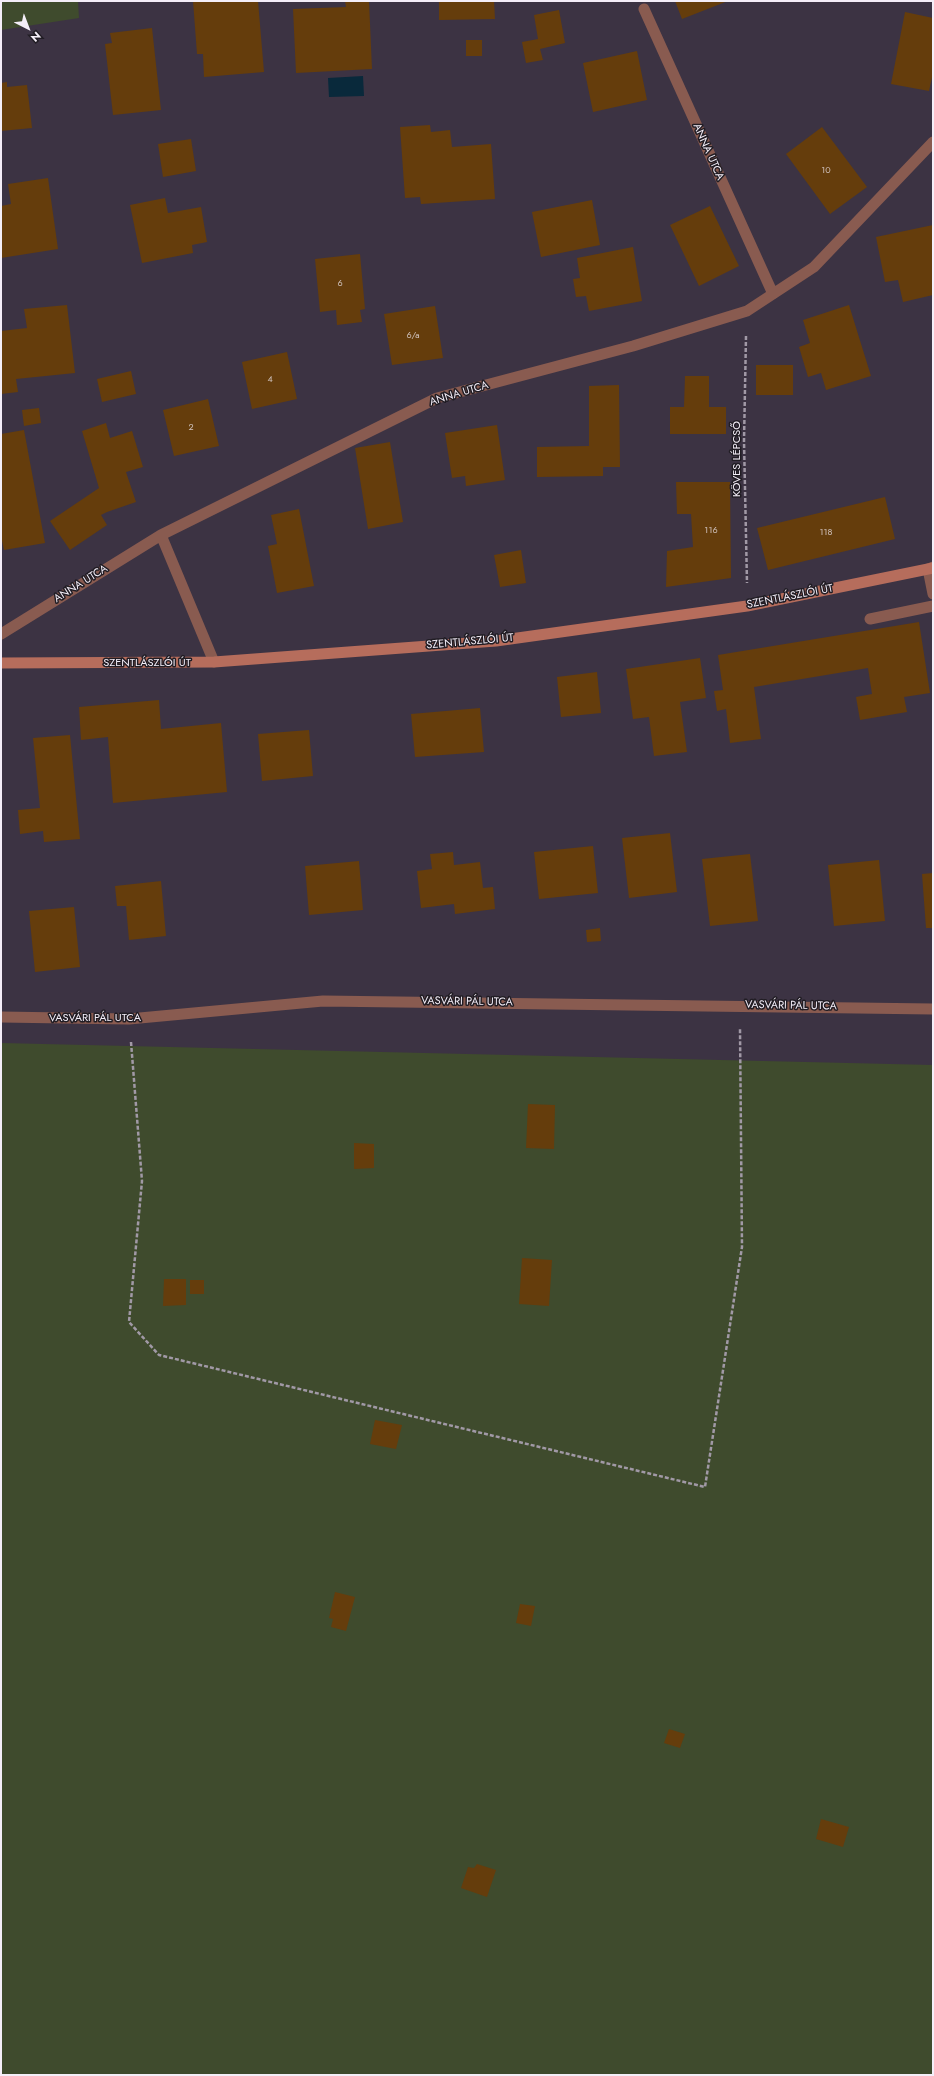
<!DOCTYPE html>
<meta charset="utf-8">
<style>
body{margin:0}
#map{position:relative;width:934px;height:2076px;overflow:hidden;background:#3c3343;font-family:Jost,sans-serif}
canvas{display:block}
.frame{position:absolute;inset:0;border:2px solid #f4eef8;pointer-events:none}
.north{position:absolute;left:8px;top:8px;width:40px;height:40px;-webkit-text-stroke:3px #211d24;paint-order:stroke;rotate:138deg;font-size:11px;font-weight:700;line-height:16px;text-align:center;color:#f4eef8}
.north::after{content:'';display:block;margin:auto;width:14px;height:18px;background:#f4eef8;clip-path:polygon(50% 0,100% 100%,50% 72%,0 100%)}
</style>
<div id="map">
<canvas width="934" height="2076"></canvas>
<div class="frame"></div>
<div class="north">N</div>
</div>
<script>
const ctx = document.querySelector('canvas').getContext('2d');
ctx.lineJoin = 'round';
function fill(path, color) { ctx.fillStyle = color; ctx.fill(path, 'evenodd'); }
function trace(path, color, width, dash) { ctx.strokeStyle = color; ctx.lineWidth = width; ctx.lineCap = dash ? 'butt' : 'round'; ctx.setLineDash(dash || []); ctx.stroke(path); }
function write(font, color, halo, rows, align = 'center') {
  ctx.font = font + ' Jost,sans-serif'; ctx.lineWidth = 3; ctx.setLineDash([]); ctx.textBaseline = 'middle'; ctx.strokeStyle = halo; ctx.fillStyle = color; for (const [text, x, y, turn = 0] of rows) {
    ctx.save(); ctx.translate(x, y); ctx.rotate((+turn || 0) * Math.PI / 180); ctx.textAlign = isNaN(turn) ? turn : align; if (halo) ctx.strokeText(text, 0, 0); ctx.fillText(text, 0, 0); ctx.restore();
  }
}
fill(new Path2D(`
 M1,1H78L79,18L1,30Z
 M1,1043L933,1065V2075H1Z`), '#3f4b2d');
fill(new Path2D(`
 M363,76L364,96L329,97L328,78Z`), '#09293b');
fill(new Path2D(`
 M193,1H258L264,72L204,77L203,54H197Z
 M345,1H369L372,69L296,73L293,9L346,7Z
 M439,1H494L495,19L439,20Z
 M675,1H728L682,19Z
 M559,10L565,43L540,49L543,60L526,63L522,42L538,39L534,15Z
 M905,12L933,18V73L929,91L891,84Z
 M152,28L161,110L113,115L105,44L112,43L110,33Z
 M466,40H482V56H466Z
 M637,51L647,100L593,112L583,63Z
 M7,82V87L27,85L32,128L1,131V83Z
 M430,125L431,132L450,130L452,147L491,144L495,199L421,204L420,197L405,198L400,127Z
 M822,127L867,187L830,214L786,154Z
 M191,139L196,171L163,177L158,144Z
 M48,178L58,249L1,258V206L11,204L8,184Z
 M165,198L168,213L201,207L207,242L192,245L193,253L142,263L130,205Z
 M592,200L600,245L541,257L532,212Z
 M710,206L739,266L699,286L670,225Z
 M933,225V295L903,302L898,280L885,282L876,237Z
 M633,247L642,301L589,311L586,296L576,297L573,279L580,278L577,258Z
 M360,254L365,309L360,310L362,322L337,325L336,310L320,312L315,259Z
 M67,305L75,373L16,379L18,392L1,394V331L27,328L24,309Z
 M849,305L871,376L826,390L821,373L808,377L799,347L810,343L803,320Z
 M435,306L443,358L392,365L384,314Z
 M287,352L297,399L252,409L242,362Z
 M756,365H793V395H756Z
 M131,371L136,394L102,402L97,379Z
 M685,376H709V407H726V434H670V407H684Z
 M619,385L620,467H603V476L537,477V447L589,446V386Z
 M208,399L219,446L174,456L163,410Z
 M39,408L41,423L24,426L22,410Z
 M106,423L110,438L132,431L143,467L126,472L136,502L107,512L101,515L107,525L70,550L50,521L99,488L82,431Z
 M497,425L505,480L466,486L465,476L452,478L445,433Z
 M24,430L45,543L4,550L1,536V434Z
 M390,442L403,522L368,529L355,448Z
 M676,482H730L731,578L666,587L667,551L693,547L691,514H677Z
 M885,497L895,539L768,570L757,528Z
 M299,509L314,586L277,593L268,546L277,544L271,515Z
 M521,550L526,583L500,587L494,555Z
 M919,622L930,693L904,697L907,712L860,720L856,697L872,694L868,668L754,687L761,739L730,743L726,709L717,711L714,691L723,690L718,655Z
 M700,658L706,698L680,702L687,752L654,756L649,717L633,719L626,669Z
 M597,672L601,713L561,717L557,677Z
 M159,700L161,729L221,723L227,792L113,803L108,737L81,740L79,707Z
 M480,708L484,752L415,757L411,714Z
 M309,730L313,776L262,781L258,734Z
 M70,735L80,839L44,842L43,831L20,834L18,810L40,808L33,738Z
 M670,833L677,892L629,898L622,838Z
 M593,846L598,893L539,899L534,852Z
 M453,852L454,865L480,862L483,888L493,887L495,909L455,914L454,904L421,908L417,871L432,869L430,854Z
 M750,854L758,921L710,926L702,859Z
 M879,860L885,921L834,926L828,865Z
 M359,861L363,910L309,915L305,866Z
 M933,873V928H926L922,874Z
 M161,881L166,936L129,940L126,906H117L115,886Z
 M74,907L80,967L35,972L29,911Z
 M600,928L601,941L587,942L586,930Z
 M528,1104L555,1105L554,1149L526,1148Z
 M354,1143L374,1144V1168L354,1169Z
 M522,1258L552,1260L549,1306L519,1304Z
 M164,1279H186V1305L163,1306Z
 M190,1280H204V1294H190Z
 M375,1420L402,1425L396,1449L370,1444Z
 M335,1592L355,1597L346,1631L331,1627L333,1619L329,1618Z
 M520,1604L535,1606L531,1626L516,1623Z
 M669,1729L685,1734L680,1748L664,1743Z
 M821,1819L849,1827L843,1847L816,1839Z
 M477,1864L496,1870L487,1897L461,1888L468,1867L474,1868Z`), '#653d0c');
trace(new Path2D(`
 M746,336L744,441L747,583
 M131,1042L142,1181L129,1322L159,1355L705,1487L742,1247L740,1028`), '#a199a6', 2.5, [4, 2]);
trace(new Path2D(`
 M644,9L773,294
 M161,535L214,662
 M933,567L928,569L933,594
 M870,619L933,606
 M1,634L161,535L437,398L633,346L747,311L814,267L933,142
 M1,1017L129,1019L323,1001L933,1009`), '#895b50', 11);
trace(new Path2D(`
 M1,663L214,662L496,641L747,606L933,568`), '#b66d5c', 11);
write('9px', '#d0c2bd', null, [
 ["10",826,171],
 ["6",340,284],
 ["6/a",413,336],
 ["4",270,380],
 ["2",191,428],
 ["116",711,531],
 ["118",826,533]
]);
write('11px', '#f4eef8', '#211d24', [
 ["ANNA UTCA",708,152,66],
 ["ANNA UTCA",459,394,-17],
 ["KÖVES LÉPCSŐ",737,459,-90],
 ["ANNA UTCA",81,584,-32],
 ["SZENTLÁSZLÓI ÚT",790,597,-11],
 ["SZENTLÁSZLÓI ÚT",470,642,-5],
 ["SZENTLÁSZLÓI ÚT",147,663],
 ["VASVÁRI PÁL UTCA",467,1002,1],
 ["VASVÁRI PÁL UTCA",791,1006,1],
 ["VASVÁRI PÁL UTCA",95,1018]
]);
</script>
